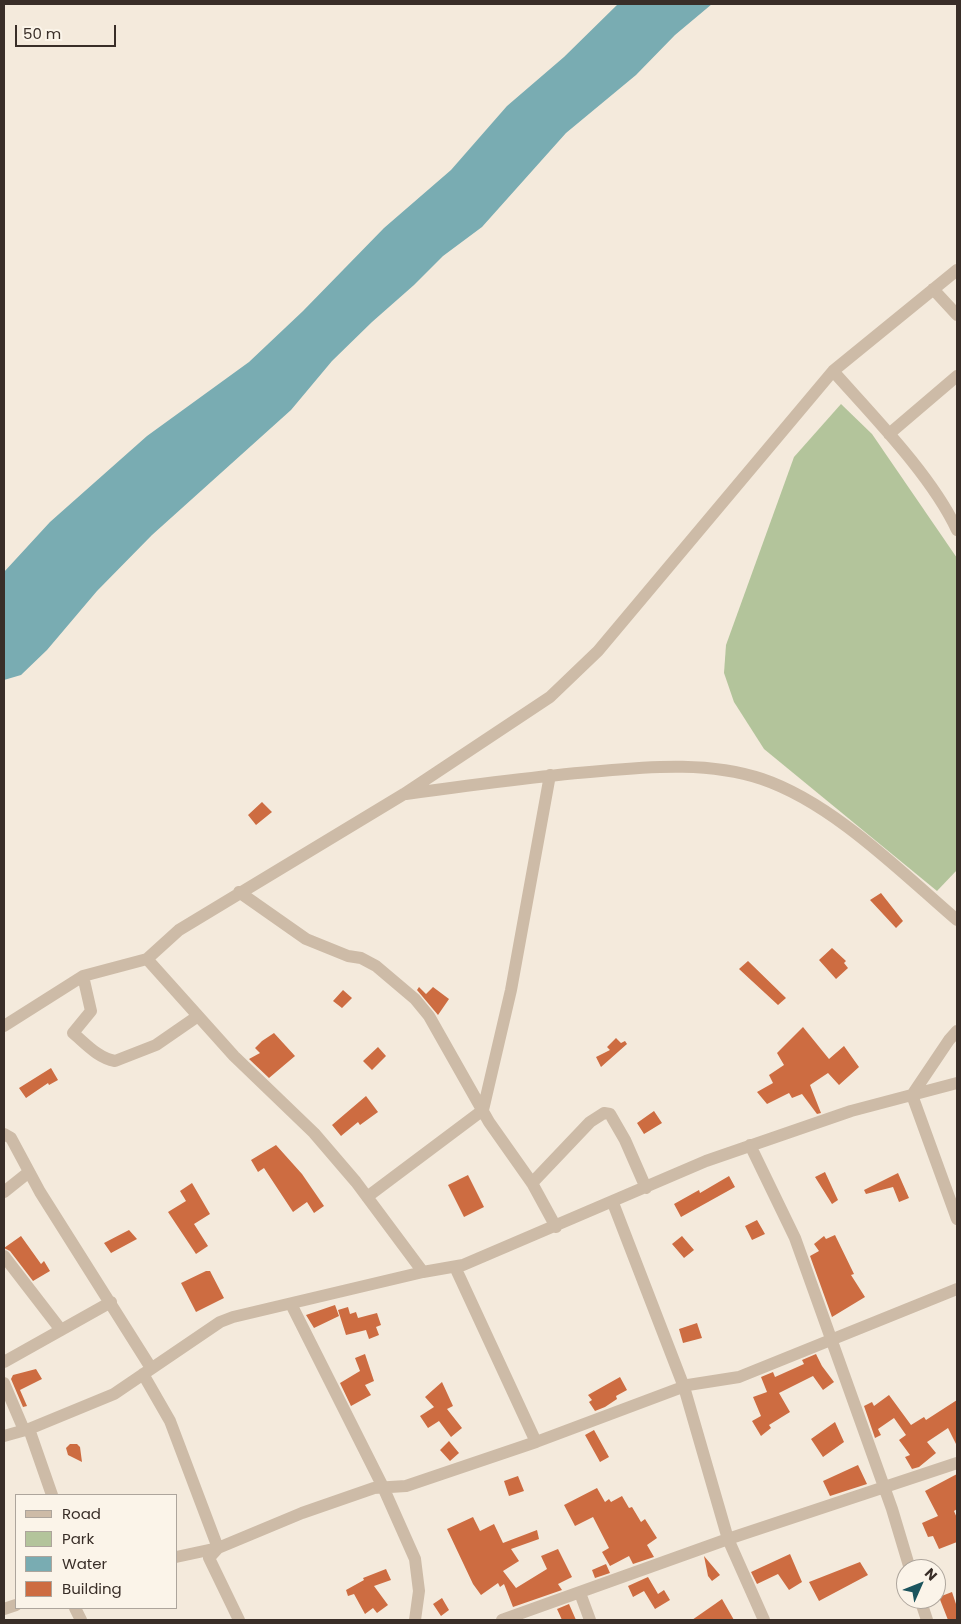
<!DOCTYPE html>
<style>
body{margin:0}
#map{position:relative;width:961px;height:1624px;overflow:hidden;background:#f4eadc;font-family:Poppins,sans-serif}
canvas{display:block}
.frame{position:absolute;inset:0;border:5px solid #392e28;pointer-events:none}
.legend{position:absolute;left:15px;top:1494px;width:162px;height:115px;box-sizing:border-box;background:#fbf4e9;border:1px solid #ada59c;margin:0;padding:6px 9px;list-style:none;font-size:15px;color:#392e28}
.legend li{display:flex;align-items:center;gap:10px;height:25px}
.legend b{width:25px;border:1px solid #ada59c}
.north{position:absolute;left:896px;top:1559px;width:50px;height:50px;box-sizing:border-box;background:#fbf4e9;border:1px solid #ada59c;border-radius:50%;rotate:46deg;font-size:14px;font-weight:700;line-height:20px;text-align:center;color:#392e28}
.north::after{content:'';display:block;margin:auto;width:18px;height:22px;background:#1b545d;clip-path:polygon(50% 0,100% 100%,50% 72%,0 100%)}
.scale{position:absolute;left:15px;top:25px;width:101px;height:22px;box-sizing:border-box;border:2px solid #392e28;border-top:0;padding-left:6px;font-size:15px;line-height:18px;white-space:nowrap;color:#392e28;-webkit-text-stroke:4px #fbf4e9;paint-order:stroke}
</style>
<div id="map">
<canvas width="961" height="1624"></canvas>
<div class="frame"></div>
<ul class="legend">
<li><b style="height:6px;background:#cdbba7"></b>Road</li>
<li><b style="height:14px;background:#b3c49b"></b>Park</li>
<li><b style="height:14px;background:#79acb2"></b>Water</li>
<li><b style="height:14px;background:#cd6c41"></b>Building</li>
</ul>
<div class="north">N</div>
<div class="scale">50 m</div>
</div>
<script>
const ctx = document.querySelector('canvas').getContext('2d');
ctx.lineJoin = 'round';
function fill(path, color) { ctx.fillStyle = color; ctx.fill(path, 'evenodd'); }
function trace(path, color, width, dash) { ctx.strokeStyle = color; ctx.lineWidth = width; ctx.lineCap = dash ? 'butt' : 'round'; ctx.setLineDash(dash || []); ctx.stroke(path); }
fill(new Path2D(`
 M841,404L872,434L957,558V870L937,891L764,749L734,702L724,673L726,645L794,457Z`), '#b3c49b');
fill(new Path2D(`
 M618,4H712L675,35L636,75L566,133L482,227L443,256L414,285L372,322L332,361L291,410L152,535L97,591L47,650L21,675L4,680V572L50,522L147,436L249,362L303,311L384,228L451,170L507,106L564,57Z`), '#79acb2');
fill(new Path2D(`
 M262,802L272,812L256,825L248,815Z
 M881,893L903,921L896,928L870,900Z
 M832,948L846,961L844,963L848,968L836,979L819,960Z
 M748,961L786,998L778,1005L739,969Z
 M419,987L426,994L433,987L449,999L438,1015L417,990Z
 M343,990L352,998L342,1008L333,1001Z
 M803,1027L829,1059L844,1046L859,1067L839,1085L828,1073L810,1085L821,1113L817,1114L802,1094L792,1098L789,1093L767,1104L757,1092L773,1083L769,1075L784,1065L777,1053Z
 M274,1033L295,1056L269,1078L249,1059L260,1053L255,1048L262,1041Z
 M616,1038L621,1043L625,1041L627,1044L601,1067L596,1057L610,1050L607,1047Z
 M378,1047L386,1056L372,1070L363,1061Z
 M51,1068L58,1080L49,1085L48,1083L26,1098L19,1088Z
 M366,1096L378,1112L360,1125L358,1122L341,1136L332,1125Z
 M654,1111L662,1123L644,1134L637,1123Z
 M276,1145L302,1174L324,1206L314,1213L307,1202L293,1212L264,1168L258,1172L251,1160Z
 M825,1172L838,1200L832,1204L815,1177Z
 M898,1173L909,1198L899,1202L893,1187L866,1194L864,1190Z
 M468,1175L484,1207L464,1217L448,1185Z
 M729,1176L735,1187L681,1217L674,1204L699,1190L700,1193Z
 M192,1183L210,1214L194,1224L208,1246L196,1254L168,1212L186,1201L180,1191Z
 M757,1220L765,1234L752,1240L745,1226Z
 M129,1230L137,1239L111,1253L104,1243Z
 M835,1235L854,1274L851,1275L865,1297L832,1317L810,1256L819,1251L814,1244L824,1236L826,1239Z
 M21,1236L41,1264L44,1261L50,1271L33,1281L10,1251L4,1248Z
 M682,1236L694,1250L684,1258L672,1244Z
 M206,1271H210L224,1298L196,1312L181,1283Z
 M335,1305L339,1316L314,1328L306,1315Z
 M348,1307L350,1314L356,1312L358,1318L377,1313L381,1325L376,1327L379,1335L369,1339L366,1330L346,1335L338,1310Z
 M697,1323L702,1338L683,1343L679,1329Z
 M365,1354L374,1381L365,1385L371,1395L351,1406L340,1383L360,1371L355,1358Z
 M816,1354L822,1366L834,1382L823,1390L813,1376L779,1393L790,1412L769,1425L771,1428L761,1436L752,1421L761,1416L753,1397L767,1392L761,1377L773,1372L775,1377L804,1364L802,1360Z
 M36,1369L42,1379L20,1390L27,1406L23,1407L11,1379L13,1375Z
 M620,1377L627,1390L616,1396L617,1399L605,1407L595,1411L589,1402L592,1400L588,1395Z
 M442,1382L453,1406L447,1409L462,1428L451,1437L439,1421L428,1428L420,1416L434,1407L425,1397Z
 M889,1395L911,1425L924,1417L926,1420L957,1400V1446L948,1428L927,1442L936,1453L919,1467L912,1469L905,1457L910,1455L899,1440L906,1435L894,1418L878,1429L881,1435L875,1438L864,1406L872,1402L874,1406Z
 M835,1422L844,1442L823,1457L811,1439Z
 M594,1430L609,1457L600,1462L585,1435Z
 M449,1441L459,1453L450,1461L440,1450Z
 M70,1444H77L80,1447L82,1462L68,1455L66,1448Z
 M858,1465L867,1484L830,1496L823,1481Z
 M957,1474V1509L954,1511L957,1518V1542L939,1549L933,1536L928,1537L922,1523L938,1516L925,1491Z
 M518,1476L524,1491L509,1496L504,1481Z
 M597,1488L605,1502L609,1499L611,1502L622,1496L629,1508L632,1507L641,1522L645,1519L657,1538L647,1545L654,1557L633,1564L629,1556L610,1566L602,1552L609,1548L593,1517L575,1526L564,1505Z
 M473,1517L480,1531L494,1524L503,1543L537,1530L539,1539L511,1549L519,1561L503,1571L516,1588L547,1569L541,1556L558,1549L572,1577L558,1584L562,1590L513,1607L504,1584L500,1587L498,1583L481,1595L473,1584L447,1529Z
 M790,1554L802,1582L789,1590L778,1574L757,1584L751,1572Z
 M704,1556L720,1575L712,1581L708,1576Z
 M860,1562L868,1575L819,1601L809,1582Z
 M606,1564L610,1573L595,1578L592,1570Z
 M386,1569L391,1580L374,1586L388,1605L377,1613L373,1608L365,1614L354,1594L348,1596L346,1590L364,1580L363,1578Z
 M648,1577L658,1594L664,1590L670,1600L655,1609L644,1591L633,1597L628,1586Z
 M952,1592L957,1607V1620H948L939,1597Z
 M442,1598L449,1610L441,1616L433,1604Z
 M722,1599L734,1620H692L715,1604Z
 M569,1604L576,1620H562L557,1609Z`), '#cd6c41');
trace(new Path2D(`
 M933,289L957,315
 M833,371C873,416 932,476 957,530
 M889,434L957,376
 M406,794C471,785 536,776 601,771C654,766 711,762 762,779C833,803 901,872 957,920
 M239,892L306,939L348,956L361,958L376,966L415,999L429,1016L489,1122L532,1183L556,1227
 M147,959L234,1056L314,1133L356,1182L423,1272
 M83,976L91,1011L73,1033C86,1044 98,1058 115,1061L156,1045L198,1016
 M4,1026L83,976L147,959L179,930L404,794L550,697L598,651L833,371L957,270
 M957,1031L949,1040L912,1095L957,1219
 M4,1134L11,1138L40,1192L151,1368
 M750,1145L795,1238L892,1509L910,1569
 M532,1183L590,1122L604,1113L610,1114L625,1140L646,1188
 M4,1192L29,1172
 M367,1197L483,1110L511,990L550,775
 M613,1203L684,1387L728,1539L764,1620
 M4,1256L61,1330
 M455,1267L536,1442
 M291,1304L383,1487L415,1559L419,1591L415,1620
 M4,1362L111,1302
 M143,1374L170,1421L218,1548L209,1558L239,1620
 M4,1383L24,1430
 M29,1429L52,1495
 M4,1436L29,1429L114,1394L220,1322L233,1317L423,1272L463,1265L706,1161L851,1111L957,1083
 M176,1557L218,1548L302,1513L374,1488L406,1486L536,1442L688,1385L739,1377L957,1289
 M580,1593L590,1620
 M920,1599L927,1620
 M75,1608L81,1620
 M4,1609L16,1605
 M502,1620L728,1539L957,1463`), '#cdbba7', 12);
</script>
